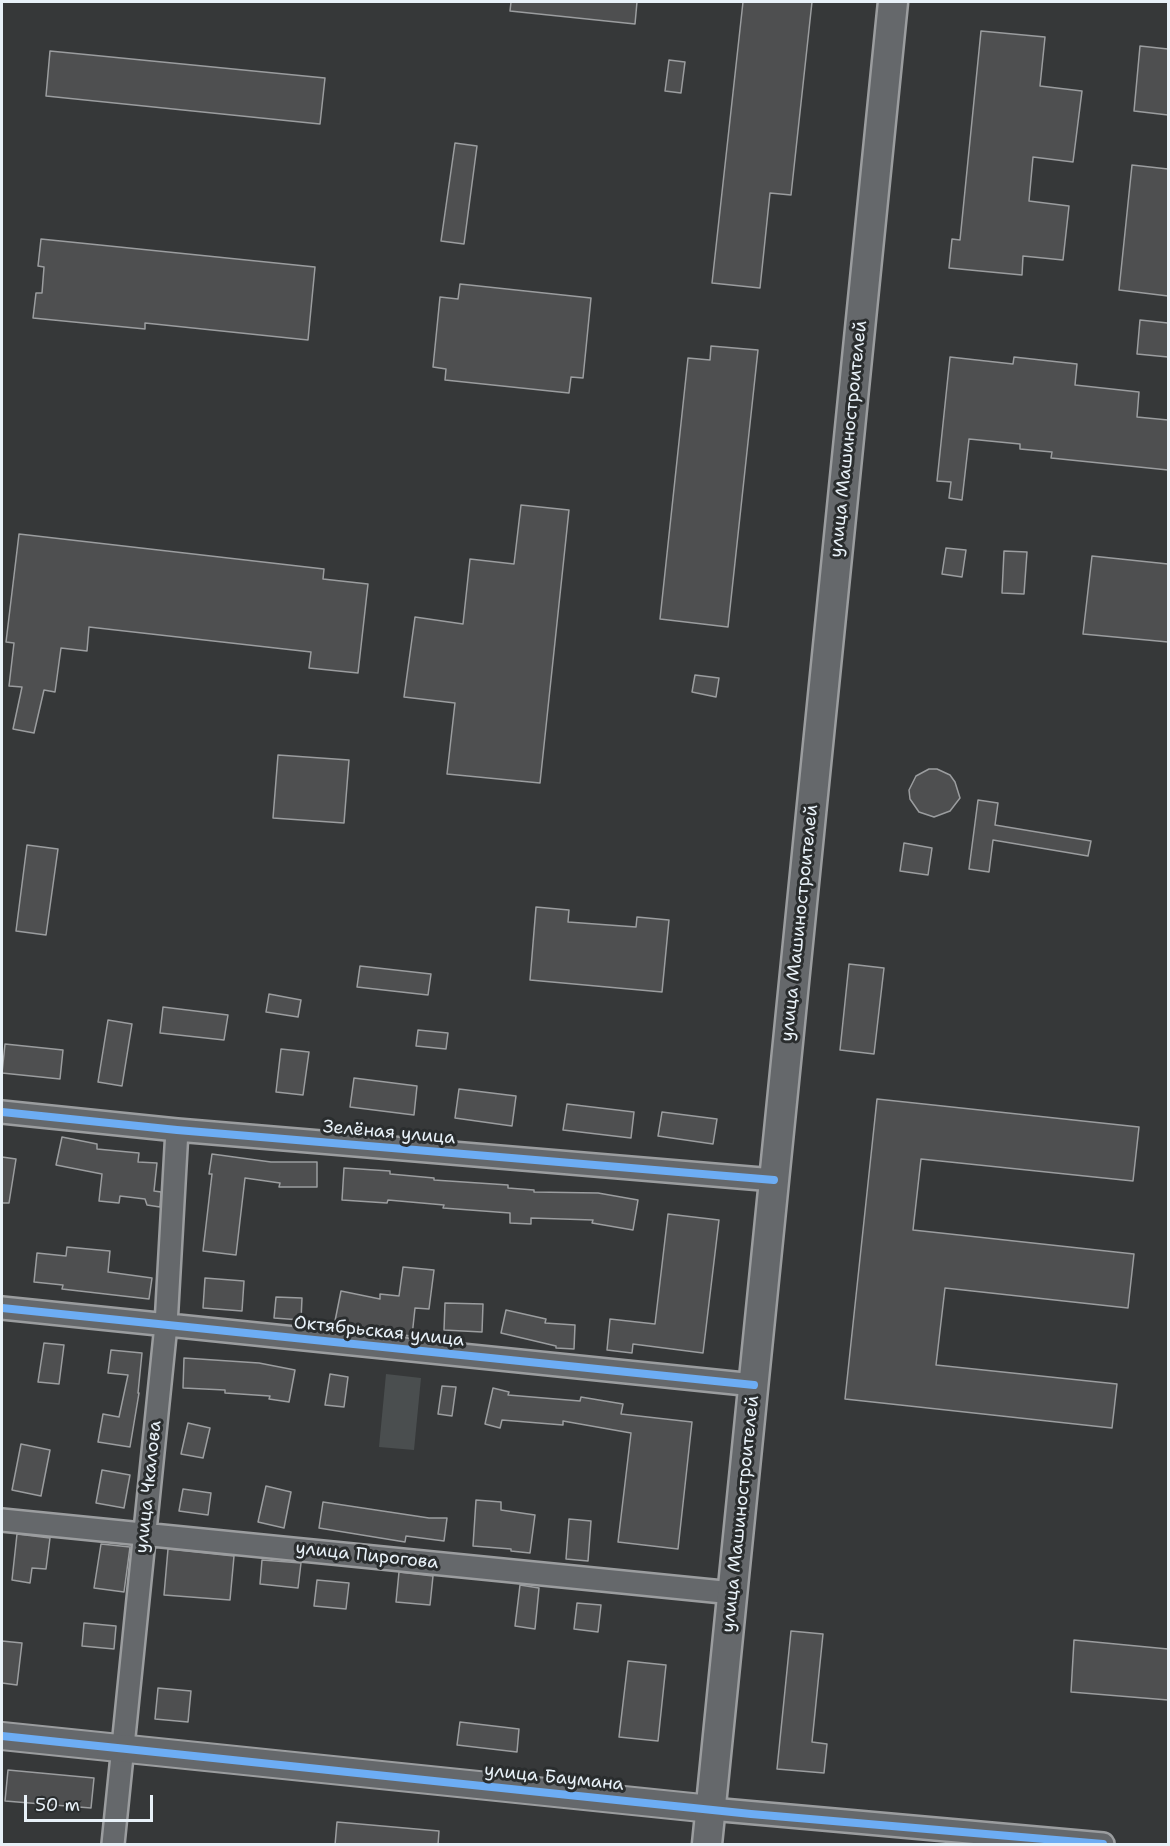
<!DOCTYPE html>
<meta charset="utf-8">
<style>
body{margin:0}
#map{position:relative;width:1170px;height:1846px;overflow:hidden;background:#363839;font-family:"Shantell Sans",sans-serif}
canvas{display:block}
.frame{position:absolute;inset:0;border:3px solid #e8f1f8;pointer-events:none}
.scale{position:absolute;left:24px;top:1795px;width:129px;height:27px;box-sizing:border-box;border:3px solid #e8f1f8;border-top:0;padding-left:8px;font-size:18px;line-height:21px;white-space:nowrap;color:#e8f1f8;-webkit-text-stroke:4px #2a2d2e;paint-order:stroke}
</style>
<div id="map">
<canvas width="1170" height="1846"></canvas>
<div class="frame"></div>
<div class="scale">50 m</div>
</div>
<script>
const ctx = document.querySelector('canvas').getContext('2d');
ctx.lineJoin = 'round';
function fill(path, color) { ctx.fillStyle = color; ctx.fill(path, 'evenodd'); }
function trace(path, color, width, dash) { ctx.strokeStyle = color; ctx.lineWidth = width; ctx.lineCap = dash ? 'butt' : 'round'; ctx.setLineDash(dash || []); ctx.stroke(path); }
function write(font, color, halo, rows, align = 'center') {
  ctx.font = font + ' "Shantell Sans",sans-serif'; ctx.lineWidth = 6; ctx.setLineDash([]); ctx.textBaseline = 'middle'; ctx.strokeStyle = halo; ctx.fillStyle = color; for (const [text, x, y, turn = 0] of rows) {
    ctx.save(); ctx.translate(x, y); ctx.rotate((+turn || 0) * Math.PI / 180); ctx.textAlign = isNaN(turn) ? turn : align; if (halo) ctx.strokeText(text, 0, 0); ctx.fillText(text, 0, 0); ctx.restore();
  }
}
fill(new Path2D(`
 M386,1374L421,1378L414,1450L379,1447Z`), '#4a4e4f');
const building = new Path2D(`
 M511,2H637L635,24L510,11Z
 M743,2H812L791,195L770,193L760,288L712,283Z
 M981,31L1045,37L1040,86L1082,91L1073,162L1033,157L1029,201L1069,206L1063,260L1023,256L1022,275L949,268L952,239L960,240Z
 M1140,46L1168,49V115L1134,111Z
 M50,51L325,78L320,124L46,96Z
 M669,60L685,62L681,93L665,91Z
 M455,143L477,146L464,244L441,241Z
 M1132,165L1168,169V296L1119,290Z
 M41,239L315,267L308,340L145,323V329L33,318L36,293H42L44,267L38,266Z
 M460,284L591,298L583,378L571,377L569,393L445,380L446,369L433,367L440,297L458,299Z
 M1140,320L1168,323V357L1137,354Z
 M711,346L758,350L728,627L660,619L688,358L710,360Z
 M950,357L1013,364L1014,357L1077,364L1075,385L1139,392L1137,417L1168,420V470L1051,458L1052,452L1020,449V444L969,439L962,500L949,498L951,482L937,481Z
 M521,505L569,510L540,783L447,774L455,703L404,697L415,617L463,624L470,559L514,564Z
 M19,534L324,569L323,579L368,584L358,673L309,668L311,652L89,627L87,651L61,648L55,692L44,690L34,733L13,729L22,687L9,686L14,643L6,642Z
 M946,548L966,550L962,577L942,574Z
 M1004,551L1027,552L1024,594L1002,593Z
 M1092,556L1168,564V642L1083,634Z
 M695,675L719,678L716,697L692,692Z
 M278,755L349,760L344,823L273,818Z
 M929,769H937L950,775L955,782L960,798L950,811L934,817L919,812L910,799L909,790L916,776Z
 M978,800L998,803L995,825L1091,841L1088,856L993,840L989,872L969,869Z
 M904,843L932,848L928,875L900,871Z
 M27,845L58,849L46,935L16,931Z
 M536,907L569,910L568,922L636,927L637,917L669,920L662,992L530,980Z
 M849,964L884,968L874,1054L840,1050Z
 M360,966L431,974L428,995L357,987Z
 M269,994L301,1000L298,1017L266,1012Z
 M163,1007L228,1015L224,1040L160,1033Z
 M108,1020L132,1024L122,1086L98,1082Z
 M418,1030L448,1033L446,1049L416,1046Z
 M5,1044L63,1050L60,1079L2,1073Z
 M281,1049L309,1052L303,1095L276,1092Z
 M354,1078L417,1086L414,1115L350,1107Z
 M459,1089L516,1096L512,1126L455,1118Z
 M877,1099L1139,1127L1133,1181L921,1159L913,1230L1134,1254L1128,1308L945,1288L936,1365L1117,1384L1112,1428L845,1399Z
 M567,1104L634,1112L631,1138L563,1130Z
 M662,1112L717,1119L713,1144L658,1136Z
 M62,1137L97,1144V1149L139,1153L138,1162L157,1163L154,1191L161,1192L160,1207L147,1205L145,1199L120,1196L119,1203L99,1201L102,1174L56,1165Z
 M212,1154L271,1162H317V1187H279L280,1183L245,1178L236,1255L203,1251L212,1174H209Z
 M2,1157L16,1159L9,1203H2Z
 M344,1168L390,1171V1174L434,1178V1180L508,1185V1188L534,1190V1192L598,1193L638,1200L633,1230L592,1223L593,1220L531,1218V1224L510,1223V1213L443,1208L444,1205L388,1200L387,1203L342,1200Z
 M668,1214L719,1220L703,1353L633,1344L632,1353L607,1350L610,1319L655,1324Z
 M67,1247L110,1251L108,1272L152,1278L149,1299L62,1289L63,1285L34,1282L37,1253L66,1256Z
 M403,1267L434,1270L429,1309L415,1308L412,1336L376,1332V1330L335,1321L341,1291L380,1299V1294L399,1296Z
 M205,1278L244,1281L242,1311L203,1308Z
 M276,1297L302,1298L301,1320L274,1318Z
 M445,1303L483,1304L482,1332L444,1330Z
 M506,1310L546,1319L545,1323L575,1325L574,1349L556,1348V1346L501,1333Z
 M44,1343L64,1345L59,1384L38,1382Z
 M111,1350L142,1353L138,1393H139L130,1447L98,1442L103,1414L119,1417L128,1375L108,1373Z
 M184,1358L259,1363L295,1370L289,1402L269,1399L270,1396L225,1393V1390L183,1388Z
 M330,1374L348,1377L344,1407L325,1405Z
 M442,1386L456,1387L452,1416L438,1414Z
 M493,1388L509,1392L508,1395L580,1401L581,1397L623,1404L621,1414L692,1422L678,1549L618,1542L631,1433L563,1421V1425L502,1420L500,1428L485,1424Z
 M188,1423L210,1428L203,1458L181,1454Z
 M21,1444L50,1450L41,1496L12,1490Z
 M102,1470L130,1475L124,1508L96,1503Z
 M266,1486L291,1492L284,1528L258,1522Z
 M183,1489L211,1493L208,1515L179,1511Z
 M476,1500L501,1502V1510L535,1515L530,1553L511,1551V1549L473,1546Z
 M323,1502L429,1518H447L444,1541L406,1536L405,1542L319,1528Z
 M569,1519L591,1521L588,1561L566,1559Z
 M17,1534L50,1538L46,1569L32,1568L30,1583L12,1580Z
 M101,1544L130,1547L124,1592L94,1588Z
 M168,1549L234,1556L230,1600L164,1595Z
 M262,1560L301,1563L298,1588L260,1584Z
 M399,1572L433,1576L430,1605L396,1602Z
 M317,1580L349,1583L346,1609L314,1606Z
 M520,1585L539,1588L535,1629L515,1626Z
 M577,1603L601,1605L598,1632L574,1629Z
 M84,1623L116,1626L114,1649L82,1646Z
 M791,1631L823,1634L812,1742L827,1744L824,1773L777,1769Z
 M1074,1640L1168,1649V1700L1071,1692Z
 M2,1641L22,1643L17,1685L2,1683Z
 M628,1661L666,1665L658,1741L619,1737Z
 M158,1688L191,1691L188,1722L155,1719Z
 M460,1722L519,1729L517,1752L457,1745Z
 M8,1770L94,1778L91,1808L5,1801Z
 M337,1822L439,1831L438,1845H335Z`);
fill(building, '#4e4f50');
trace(building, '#9b9d9f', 1.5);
const minor = new Path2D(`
 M2,1112L177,1130L774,1180
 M2,1308L754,1385
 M2,1520L733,1593
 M711,1809L1103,1844
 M113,1844L166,1325L177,1130`);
const tertiary = new Path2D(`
 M2,1736L711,1809`);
const secondary = new Path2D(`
 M707,1844L893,2`);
trace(minor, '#9b9d9f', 26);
trace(tertiary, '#9b9d9f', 30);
trace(secondary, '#9b9d9f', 33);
trace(minor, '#65686b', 21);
trace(tertiary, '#65686b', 26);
trace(secondary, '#65686b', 28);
trace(new Path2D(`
 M2,1112L177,1130L774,1180
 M2,1308L754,1385
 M2,1736L751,1814L1103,1844`), '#6dadf4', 8);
write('18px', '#e8f1f8', '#2a2d2e', [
 ["улица Машиностроителей",849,439,-84],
 ["улица Машиностроителей",800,923,-84],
 ["Зелёная улица",389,1133,5],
 ["Октябрьская улица",379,1332,6],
 ["улица Чкалова",149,1487,-84],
 ["улица Машиностроителей",741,1514,-84],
 ["улица Пирогова",367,1556,6],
 ["улица Баумана",554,1778,6]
]);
</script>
